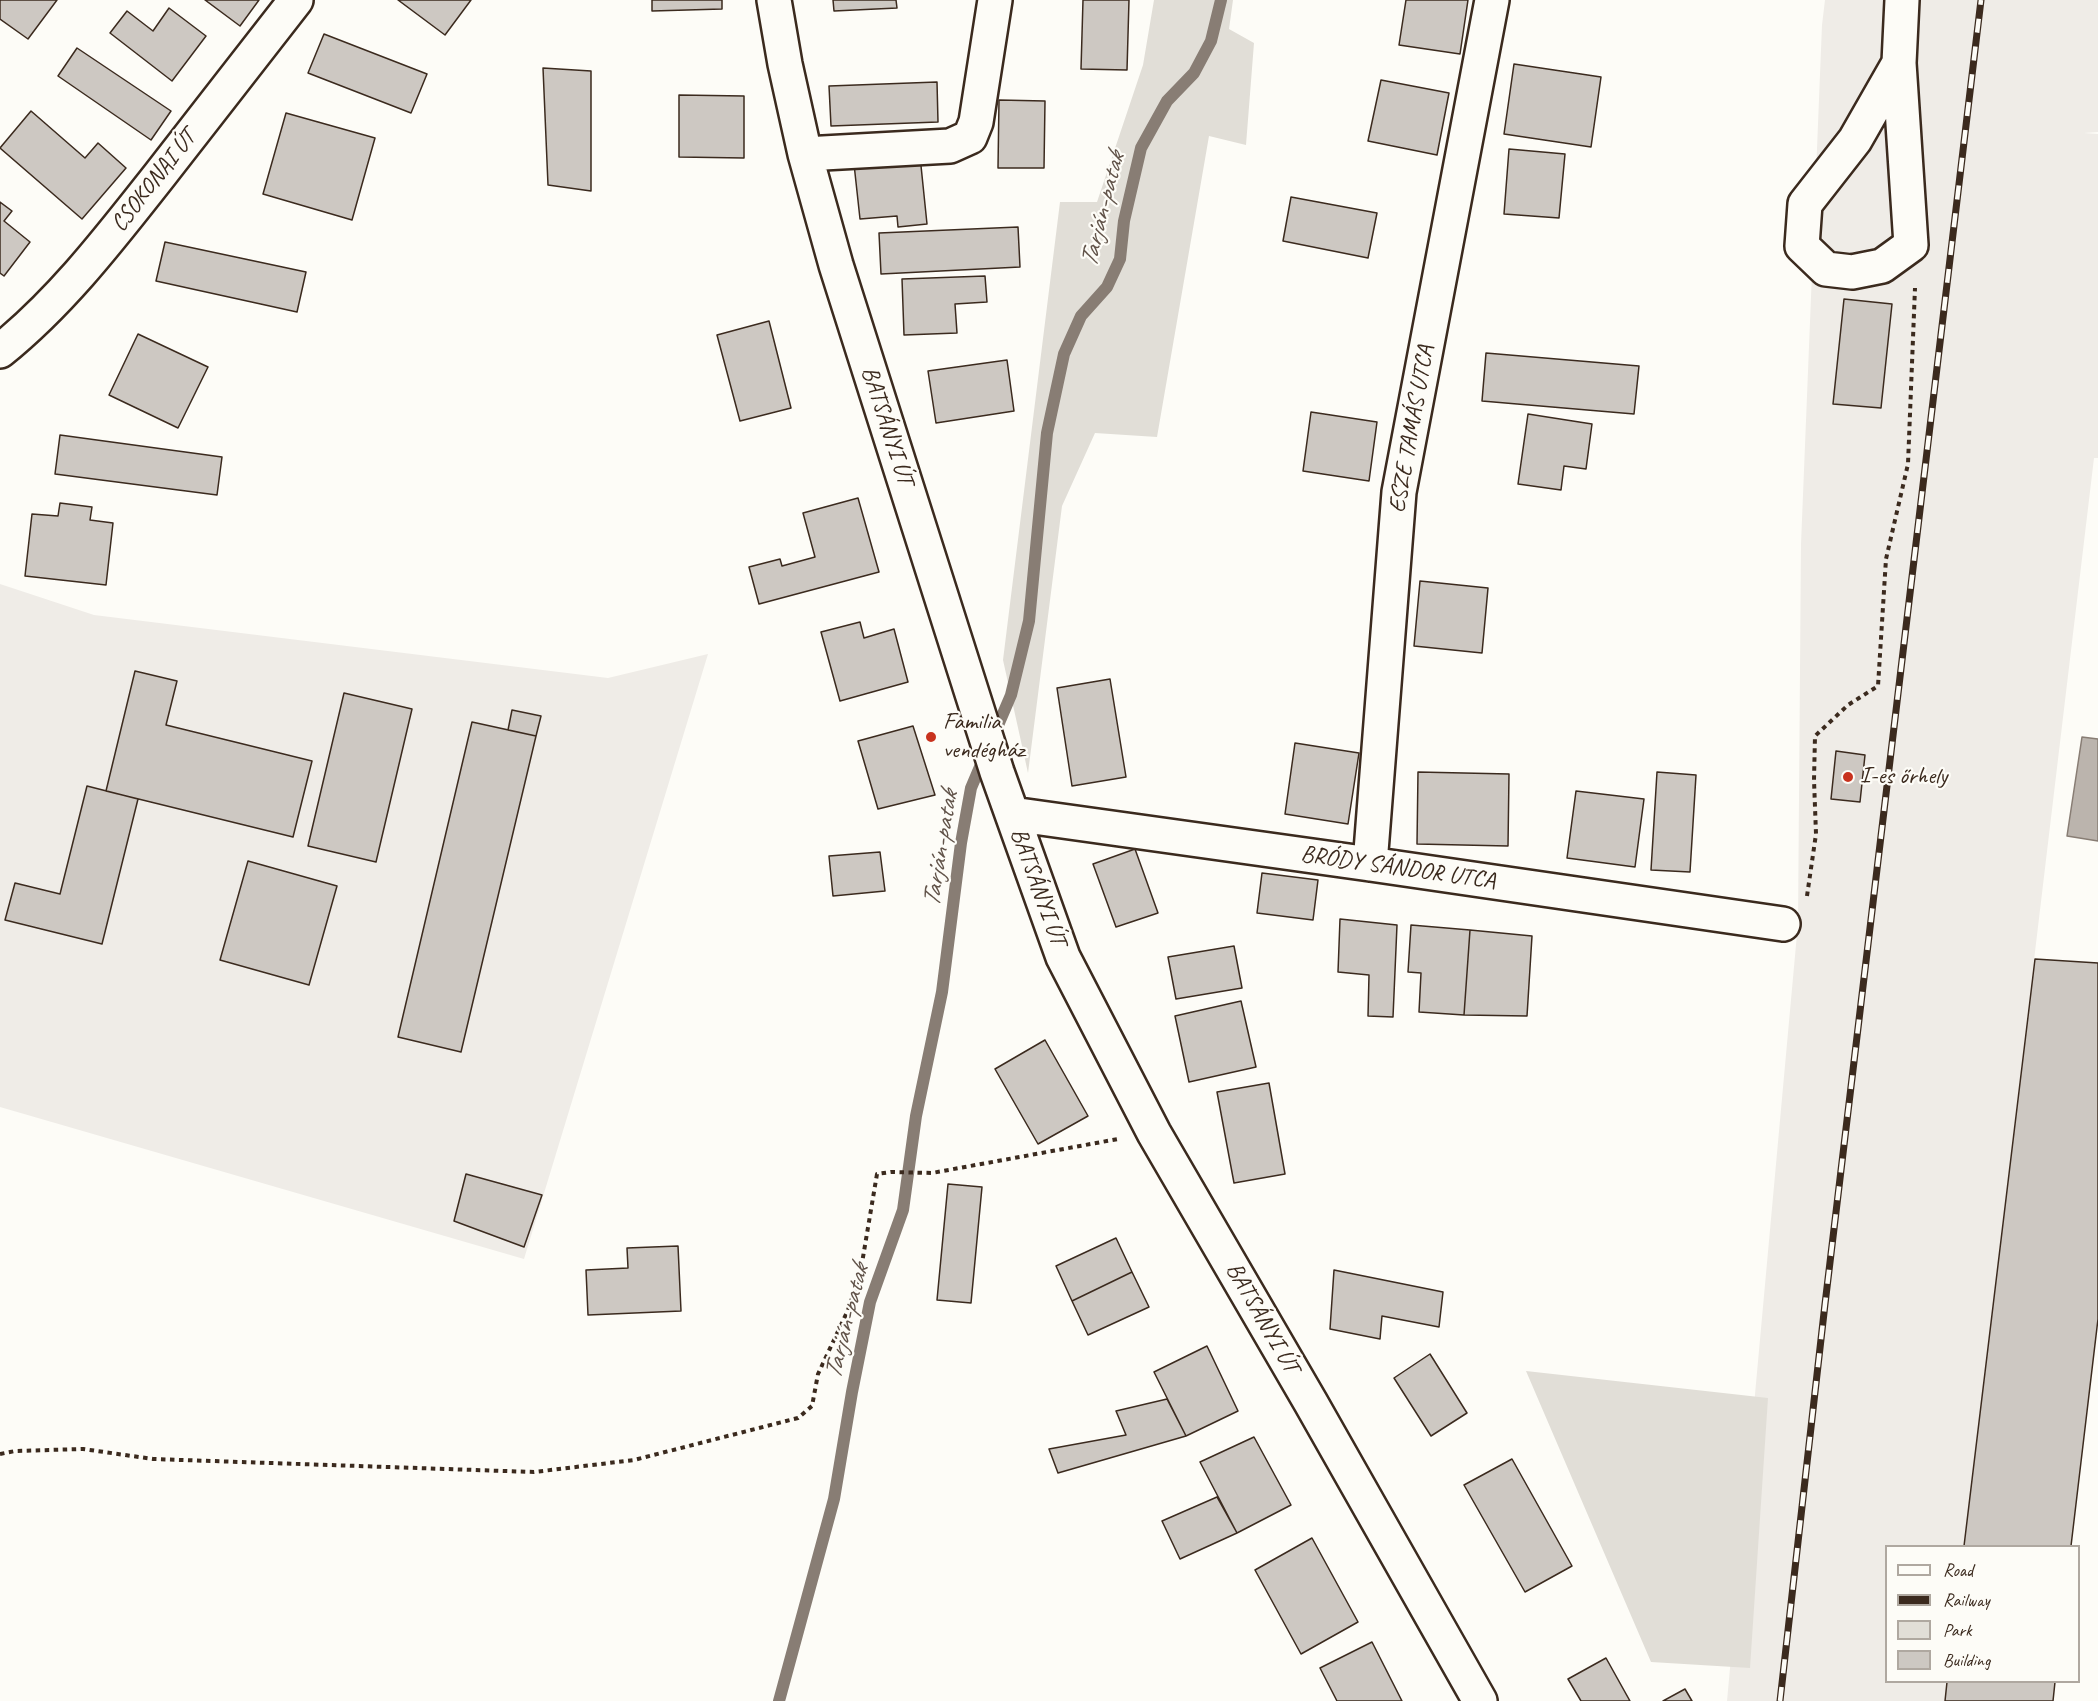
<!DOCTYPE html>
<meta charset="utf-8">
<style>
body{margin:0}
#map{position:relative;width:2098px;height:1701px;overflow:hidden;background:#fdfcf7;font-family:Caveat,sans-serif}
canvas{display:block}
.legend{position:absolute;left:1885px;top:1545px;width:195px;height:138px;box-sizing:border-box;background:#fdfcf7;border:2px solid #afa8a0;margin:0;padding:8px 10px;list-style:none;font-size:18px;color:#3b2a1e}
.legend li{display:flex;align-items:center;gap:12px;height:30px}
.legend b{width:30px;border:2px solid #afa8a0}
</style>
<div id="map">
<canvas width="2098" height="1701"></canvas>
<ul class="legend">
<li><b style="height:8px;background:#fdfcf7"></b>Road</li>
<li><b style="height:8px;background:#3b2a1e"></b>Railway</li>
<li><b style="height:16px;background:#e1ded7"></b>Park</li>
<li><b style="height:16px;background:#cdc8c2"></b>Building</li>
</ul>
</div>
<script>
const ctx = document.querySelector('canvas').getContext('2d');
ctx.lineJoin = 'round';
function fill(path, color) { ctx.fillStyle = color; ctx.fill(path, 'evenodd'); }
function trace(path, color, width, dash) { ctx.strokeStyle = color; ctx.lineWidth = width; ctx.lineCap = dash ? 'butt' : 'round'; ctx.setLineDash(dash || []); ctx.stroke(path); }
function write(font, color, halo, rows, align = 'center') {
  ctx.font = font + ' Caveat,sans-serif'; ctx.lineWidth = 4.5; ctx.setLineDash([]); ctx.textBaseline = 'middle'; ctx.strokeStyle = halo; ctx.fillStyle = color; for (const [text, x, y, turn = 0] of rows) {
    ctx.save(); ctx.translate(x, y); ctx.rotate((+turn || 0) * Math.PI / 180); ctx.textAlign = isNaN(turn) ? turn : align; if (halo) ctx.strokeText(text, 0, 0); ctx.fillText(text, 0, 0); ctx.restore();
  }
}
fill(new Path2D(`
 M1825,0H2098V132L2084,133L2098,134V458H2094L1964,1546H1886V1682H1947L1945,1701H1727L1798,923L1801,544L1822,25Z
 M0,584L94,615L608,678L708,654L524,1259L0,1107Z`), '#efece7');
fill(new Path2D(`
 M1154,0H1233L1229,29L1254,43L1246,145L1209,136L1157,437L1095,433L1062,506L1028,773L1003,660L1060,202H1097L1143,65Z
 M1526,1371L1768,1398L1750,1668L1651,1662Z`), '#e1ded7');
const water = new Path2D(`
 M2082,737L2098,739V841L2067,836Z`);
fill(water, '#bbb4ad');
trace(water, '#887d74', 1.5);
trace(new Path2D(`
 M993,737L1011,695L1029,621L1047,433L1064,354L1081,316L1107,287L1120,259L1124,221L1141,148L1167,101L1194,73L1211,41L1221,0
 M779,1701L834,1499L852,1392L870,1302L903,1210L916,1116L942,992L961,843L971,788L985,755`), '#887d74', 12);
const building = new Path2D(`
 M0,0H57L28,39L0,19Z
 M205,0H259L240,26Z
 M398,0H471L445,35Z
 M652,0H722V9L652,11Z
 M833,0H896L897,8L834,11Z
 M1083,0H1129L1127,70L1081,69Z
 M1406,0H1468L1460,54L1399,45Z
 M169,8L206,36L172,81L110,33L127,11L153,31Z
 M324,34L427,74L411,113L308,73Z
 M77,48L171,111L151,140L58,76Z
 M1514,64L1601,77L1591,147L1504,134Z
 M543,68L591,71V191L548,185Z
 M1381,80L1449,93L1437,155L1368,141Z
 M937,82L938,122L831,126L829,86Z
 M679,95L744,96V158L679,157Z
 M999,100L1045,101L1044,168H998Z
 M31,111L85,158L98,143L126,168L82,219L0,148Z
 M286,113L375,138L352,220L263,194Z
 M1509,149L1565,154L1559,218L1504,214Z
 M920,156L927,224L898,227L897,216L860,219L854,164Z
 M1291,197L1377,213L1368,258L1283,241Z
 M0,202L12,211L4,221L30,242L4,276L0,273Z
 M1018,227L1020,267L881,274L879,233Z
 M165,242L306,272L297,312L156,281Z
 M985,276L987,302L955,304L957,333L904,335L902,279Z
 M1844,299L1892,304L1881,408L1833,404Z
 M769,321L791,408L740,421L717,335Z
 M138,334L208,367L178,428L109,395Z
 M1486,353L1639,366L1634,414L1482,401Z
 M1007,360L1014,411L936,423L928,371Z
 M1311,412L1377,422L1369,481L1303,471Z
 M1528,414L1592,424L1586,469L1564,466L1561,490L1518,484Z
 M60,435L222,457L217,495L55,474Z
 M858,498L879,572L759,604L749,567L780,559L782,566L815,557L803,513Z
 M60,503L92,507L90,520L113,523L106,585L25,576L32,514L58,516Z
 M1420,581L1488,588L1482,653L1414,646Z
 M860,622L864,638L894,629L908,682L840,701L821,632Z
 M135,671L177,681L166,725L312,761L293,837L106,791Z
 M1110,679L1126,777L1072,786L1057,688Z
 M344,693L412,709L376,862L308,846Z
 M512,710L541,716L536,736L508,730Z
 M472,722L536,736L461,1052L398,1037Z
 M913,726L935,795L878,809L858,741Z
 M1295,743L1359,753L1348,824L1285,814Z
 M1836,751L1865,755L1860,802L1831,799Z
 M1418,772L1509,774L1508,846L1417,844Z
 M1657,772L1696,775L1690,872L1651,870Z
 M87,786L138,799L102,944L5,920L15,883L60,894Z
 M1576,791L1644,799L1635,867L1567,858Z
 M1135,849L1158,913L1116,927L1093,864Z
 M880,852L885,891L833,896L829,856Z
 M248,861L337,886L309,985L220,960Z
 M1262,873L1318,880L1313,920L1257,913Z
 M1340,919L1397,925L1393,1017L1368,1016L1369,975L1338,972Z
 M1411,925L1470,930L1464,1015L1419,1012L1421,973L1408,972Z
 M1470,930L1532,936L1527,1016L1464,1015Z
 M1234,946L1242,988L1176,999L1168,957Z
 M2035,959L2098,963V1319L2071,1546H1964Z
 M1241,1001L1256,1067L1189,1082L1175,1016Z
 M1045,1040L1088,1116L1038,1144L995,1069Z
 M1269,1083L1285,1174L1234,1183L1217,1092Z
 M466,1174L542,1195L524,1247L454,1221Z
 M948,1184L982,1187L971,1303L937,1300Z
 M1116,1238L1132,1272L1072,1301L1056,1266Z
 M678,1246L681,1311L588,1315L586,1270L628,1268L627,1248Z
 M1334,1270L1443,1292L1439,1327L1382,1316L1380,1339L1330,1329Z
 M1132,1272L1149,1307L1088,1335L1072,1301Z
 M1207,1346L1238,1411L1186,1436L1154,1372Z
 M1430,1354L1467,1413L1431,1436L1394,1378Z
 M1167,1399L1186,1436L1058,1473L1049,1449L1126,1435L1116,1411Z
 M1254,1437L1291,1505L1237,1533L1200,1462Z
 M1512,1459L1572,1566L1525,1592L1464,1485Z
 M1217,1497L1237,1533L1180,1559L1162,1521Z
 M1312,1538L1358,1622L1301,1654L1255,1570Z
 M1372,1642L1402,1701H1337L1320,1668Z
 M1606,1658L1630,1701H1581L1568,1679Z
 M1947,1682H2055L2053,1701H1945Z
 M1685,1689L1692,1701H1663Z`);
fill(building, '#cdc8c2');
trace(building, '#3b2a1e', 1.5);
const minor = new Path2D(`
 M774,0L785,64L805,154L836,265L997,772L1063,957L1154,1133L1311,1403L1480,1701
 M1899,63L1855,140L1805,204L1802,246L1826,269L1852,272L1882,266L1911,245L1899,63L1902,0
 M805,154L950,146L970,137L976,122L995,0
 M0,351C62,301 110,238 159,176C205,117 250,59 296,0
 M1012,814L1370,864L1783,924
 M1370,864L1399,492L1492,0`);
trace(minor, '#3b2a1e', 38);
trace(new Path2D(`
 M1807,896L1816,834L1814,780L1815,736L1848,705L1878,686L1886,559L1908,464L1915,288
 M0,1454L15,1451L83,1449L153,1459L534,1472L634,1460L798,1418L812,1406L818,1374L848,1310L860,1275L877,1174L891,1172L932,1173L1118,1139`), '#3b2a1e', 4, [4.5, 4.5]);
trace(minor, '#fdfcf7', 33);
const rail = new Path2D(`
 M1780,1701L1825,1304L1981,0`);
trace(rail, '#3b2a1e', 7);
trace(rail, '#fdfcf7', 4.5, [14]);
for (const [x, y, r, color] of [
 [931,737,6,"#c8321e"],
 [1848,777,6,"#c8321e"]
]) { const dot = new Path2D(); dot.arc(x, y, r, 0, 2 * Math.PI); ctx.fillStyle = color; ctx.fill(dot); trace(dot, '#fdfcf7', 2); }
write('24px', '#3b2a1e', '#fdfcf7', [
 ["CSOKONAI ÚT",154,181,-52],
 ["BATSÁNYI ÚT",887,426,72],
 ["ESZE TAMÁS UTCA",1412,429,-80],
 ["BRÓDY SÁNDOR UTCA",1398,868,8],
 ["BATSÁNYI ÚT",1038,887,70],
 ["BATSÁNYI ÚT",1262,1318,60]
]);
write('24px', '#3b2a1e', '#fdfcf7', [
 ["Familia",943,723],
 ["vendégház",943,751],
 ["I-es őrhely",1860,777]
], 'left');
write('italic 26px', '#615349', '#fdfcf7', [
 ["Tarján-patak",1103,210,-76],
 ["Tarján-patak",941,849,-81],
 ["Tarján-patak",847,1322,-76]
]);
</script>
